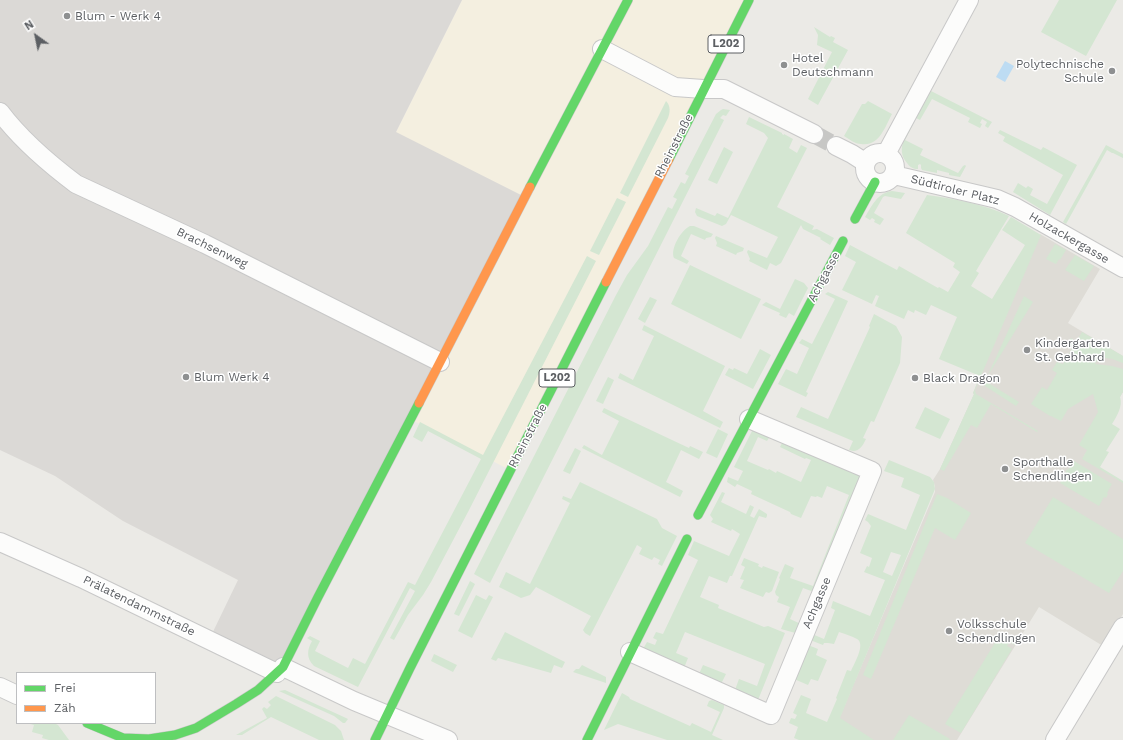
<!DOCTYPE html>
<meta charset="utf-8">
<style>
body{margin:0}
#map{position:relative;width:1123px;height:740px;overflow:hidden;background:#ebeae6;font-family:"Work Sans",sans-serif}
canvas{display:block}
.legend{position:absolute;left:16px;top:672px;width:140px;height:52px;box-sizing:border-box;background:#fff;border:1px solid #bebfc1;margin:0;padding:5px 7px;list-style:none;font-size:12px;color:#5c5f63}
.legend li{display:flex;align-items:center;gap:8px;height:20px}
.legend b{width:20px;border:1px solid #bebfc1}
.north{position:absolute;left:16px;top:16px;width:40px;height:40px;-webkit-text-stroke:3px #fff;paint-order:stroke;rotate:327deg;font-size:11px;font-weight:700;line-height:16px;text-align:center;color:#5c5f63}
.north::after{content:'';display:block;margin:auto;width:14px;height:18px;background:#5c5f63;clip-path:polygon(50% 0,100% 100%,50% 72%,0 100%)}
</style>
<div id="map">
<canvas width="1123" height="740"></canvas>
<ul class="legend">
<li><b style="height:5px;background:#63d668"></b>Frei</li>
<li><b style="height:5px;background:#ff974d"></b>Zäh</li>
</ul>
<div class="north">N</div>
</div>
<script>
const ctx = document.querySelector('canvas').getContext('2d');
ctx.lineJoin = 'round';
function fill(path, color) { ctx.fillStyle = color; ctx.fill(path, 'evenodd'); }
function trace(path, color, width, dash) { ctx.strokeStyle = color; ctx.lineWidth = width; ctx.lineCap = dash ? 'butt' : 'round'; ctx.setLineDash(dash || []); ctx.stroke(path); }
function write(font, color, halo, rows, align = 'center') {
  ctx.font = font + ' "Work Sans",sans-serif'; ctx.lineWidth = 3; ctx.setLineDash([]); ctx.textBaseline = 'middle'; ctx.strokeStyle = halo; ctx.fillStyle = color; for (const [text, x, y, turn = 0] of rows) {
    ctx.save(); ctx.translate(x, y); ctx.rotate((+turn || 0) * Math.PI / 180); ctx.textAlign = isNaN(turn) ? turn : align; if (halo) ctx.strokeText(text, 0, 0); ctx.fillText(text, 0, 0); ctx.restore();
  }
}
fill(new Path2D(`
 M462,0H749L510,470L410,419L396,132Z`), '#f4efe0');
fill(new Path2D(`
 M0,0H462L396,132L525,197L283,667L209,640L238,580L123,521L55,476L0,450Z`), '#dbd9d6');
fill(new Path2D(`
 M1040,234L1100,269L1068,323L1123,356V392L1083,458L1123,482V614L1103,646L1039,607L957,740H830L935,492V486L933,480L940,469L974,394L973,393Z`), '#dedcd6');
fill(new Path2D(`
 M1059,0H1117L1086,56L1041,32Z
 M814,27L830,37L831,36L835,38L833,42L848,50L818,105L808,99L832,52L817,45L818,35Z
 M931,91L992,122L988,128L985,126L987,122L982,119L980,123L982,124L980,128L968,122L970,118L932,99L920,120L916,118Z
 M666,101C671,106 670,113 668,118L628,197L620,193Z
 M868,101L892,114C885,127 879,147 861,144C855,144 849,139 844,136L862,104H865Z
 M723,109L730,110L726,116L723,115L720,118L724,120L722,124L490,583L474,574L616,295L627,275L648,246L668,207L672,209L677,199L673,197L681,182L685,184L689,176L685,174L716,114L721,110Z
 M749,117L782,133V134L784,135V134L793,139L789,148L797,153L801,145L807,148L777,207L814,226L812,230L817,229L834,238L830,245L820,239L821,238L803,229L801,225L781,263L776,266L770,263L767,270L749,261L750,259L747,252L748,250L767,258L778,237L731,215L726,224L722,226L697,216L695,212L696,208L715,216L717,213L728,218L768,138L764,133L746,124Z
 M914,120H915L905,140L923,149L920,155L958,173L963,166L965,165L966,166L960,177L949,175V173L937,170V173L922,170L921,168V165L920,164L918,165V169C913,169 910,167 907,163C895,149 907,133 914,120Z
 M1000,130L1041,150L1043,147L1077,165L1050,215L1013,192L1018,183L1026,188L1028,186L1033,189L1030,195L1047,204L1063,175L1003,141L1005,137L998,133Z
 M1106,145L1123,154V158L1113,153H1112L1107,150L1066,224L1063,222Z
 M724,147L733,152L717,184L708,180Z
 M892,191L905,193L901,199L885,196L883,197L874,213L884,219L880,225L874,222L875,220L872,218L870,220L865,217C872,206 877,193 892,191Z
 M927,195C955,199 984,204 1009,216L976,271L979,273L971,286L992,299L1025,245L1002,230L1011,217L1041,235L975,390L976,394L1038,431L1037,432L991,404L977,428L971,425L944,471L940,469L974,394L973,393L980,376L939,359L957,317L931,305L926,315L915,310L914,313L908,310L904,319L875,306L879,296L876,295L872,304L842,290L856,262L845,256L850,245L897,270L899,266L938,288L939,287L948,292L960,272L953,267L955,263L906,233Z
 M617,198L626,202L599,255L590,251Z
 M690,226H694L713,234L711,237L706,238L705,240L691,234L681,256L689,261L687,264L674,258C670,249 681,230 690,226Z
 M716,236L744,248L743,251L737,253L736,255L716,246L717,243L715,238Z
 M1055,244L1066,250L1060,260L1059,259L1056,264L1046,259Z
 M1075,255L1094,266L1084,281L1065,270Z
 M587,256L596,261L468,512L431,582L423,595L408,615L394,640L390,638L415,591L410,588L358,687L314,666C306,658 307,650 312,641L307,638L310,636L320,641L315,651L348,668L353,658L365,664L408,582L415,585L481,459L428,431L422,442L413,437L420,422L483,455Z
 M690,265L761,299L741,339L671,304Z
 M795,279L804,283L808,288L794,316L789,313L786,318L779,315L780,313L762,305L766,302L780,309Z
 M828,292L848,301L806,392L808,393L806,397L778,384L786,369L797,374L809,348L799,343L802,339L812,344L835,299L825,294Z
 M1024,296L1033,302L987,377Z
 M650,297L657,300L645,323L638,319Z
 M874,314L896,326L902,337L900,363L874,422L871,421L863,438L866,439C863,445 860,451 853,451L849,450L853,441L796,417L801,407L828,419L870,327L869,326Z
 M644,325L725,366L703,411L723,422L720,428L618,378L620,373L633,380L654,336L642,330Z
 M1082,332L1123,356V363L1112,359L1099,357L1095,364L1112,366L1123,369V392L1120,397C1123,406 1117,416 1112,424L1120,429L1106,451L1109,452L1100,467L1123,481V483L1082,459L1087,450L1079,445L1098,412L1093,394L1068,409L1061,421L1051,416H1050L1031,404L1042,387L1047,390L1057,373L1052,370L1057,362L1063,364L1073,347L1068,343L1071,338L1076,342Z
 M760,349L771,355L753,389L725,375L729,368L733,370L734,368L747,374Z
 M608,377L614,380L603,404L596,401Z
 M985,381L1019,402L1016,406L985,386L984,384Z
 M925,407L950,419L940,439L915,428Z
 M604,408L689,448L690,446L703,452L699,459L681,450L666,482L683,491L680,497L582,448L584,445L602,455L619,421L602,412Z
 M718,429L728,434L717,458L706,453Z
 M753,429L770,436L767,441L758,437L747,461L768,470L769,469L776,473L777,471L801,482L811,460L806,458L805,459L780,447L783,441L863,473L814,592L803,588L790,619L803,625L799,634L781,629L790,607L777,602L779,597L776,595L775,592L780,579L779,578L785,564L794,568L790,578L813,586L849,495L827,486L822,498L817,496L816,497L811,496L801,518L791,514L790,512L751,494L752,491L737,484L735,487L727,482L728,477L738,481L743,471L734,467Z
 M575,448L581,451L570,474L563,471Z
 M889,460L930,477L934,482L935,489L840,718L874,740H799L794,738L798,727L789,723L791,718L795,719L797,715L793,713L801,695L811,699L806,713L827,722L837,699L836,698L847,670L851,671C854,664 866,644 857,639C852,636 845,634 839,632L834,644L828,643H824L823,645L810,640L812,634L824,639L835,610L831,608L833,601L870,616L885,580L864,572L867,566L869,567L872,558L860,553L871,526L868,522L865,520L868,514L906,530L920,495L901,487L904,478L884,471ZM891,552L901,555L892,576L883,572Z
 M1074,461L1112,484L1107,493L1108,494L1106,498L1104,497L1099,506L1060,483L1066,474L1065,473L1067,469L1068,470Z
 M580,482L657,519L662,528L677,536L662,566L658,564L660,560L654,557L652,560L639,554L642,548L637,545L590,636L585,633L583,630L591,616L536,587L530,595L521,598L499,587L506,572L530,584L570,503L562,499L563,496L571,499Z
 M722,492L725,493L721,502L746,514L750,505L754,507L750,516L754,518L759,509L767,514V516L766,518L759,516L732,576H730L727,583L709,576L700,597L719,605L718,608L764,627L768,626L785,633L758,700L735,690L739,679L757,686L765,664L685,632L676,653L688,658L684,668L643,649L647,642L655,645L657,640L653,638L656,632L663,634L698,560L688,555L694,541L729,556L740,534L732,529L731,531L711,522L713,519L710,515Z
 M937,494L947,498L971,513L955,540L935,528L871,679L863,675Z
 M1053,497L1123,539V571L1109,593L1025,543Z
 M744,558L759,564L758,566L762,568L763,566L779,572L772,591L769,593L766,592L763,597L740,588L744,580L740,579L745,567L741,565Z
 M470,581L475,584L459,616L454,614Z
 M476,595L486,600L489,595L493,597L472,638L458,631Z
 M505,632L565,662L562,668L554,665L551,673L498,658L496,661L491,659Z
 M1001,633L1017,642L1015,645L1009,642L1007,646L1012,649L961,733L945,724Z
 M808,645L818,649L816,655L827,660L818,681L811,679L808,685L794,679Z
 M434,654L457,665L453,672L431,661Z
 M582,665L606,677V683L573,672L576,669H579Z
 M703,665L726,674L721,684L699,674Z
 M285,690L346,718L348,719L345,723H343L334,716L279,691Z
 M622,693L629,697L630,699L690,726L692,723L711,732L720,712L707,706L709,701L712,700L724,705V708L712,735L723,740H667L618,724L604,730Z
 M276,696L335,725L341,731L344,740H319L271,717L242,735H236L267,718L262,709L264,707L267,709L271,705L268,702Z
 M909,715L950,739L949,740H893Z
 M27,723H54L58,725L69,740H49L42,738L43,735L32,732L34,725Z`), '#d4e6d2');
fill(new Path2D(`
 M1005,61L1014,66L1005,82L996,77Z`), '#bddcf3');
trace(new Path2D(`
 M814,134L836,146`), '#c7c7c5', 18, [18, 9]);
const street = new Path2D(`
 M602,49L675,87L703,89H724L814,134
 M0,112C21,140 48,163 76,184L205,244L440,362
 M836,146L852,154L866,163
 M865 168a15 15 0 1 1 30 0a15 15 0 1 1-30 0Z
 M886,154L969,0
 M894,175L980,195L997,199L1015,207L1123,268
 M0,542L81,578L277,673
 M630,652L771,715L872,471L749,419
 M283,667L354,701L448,740
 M0,687L17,695
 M1055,740L1123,627`);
const fast = new Path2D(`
 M669,159L749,0
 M530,187L628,0
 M855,219L875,182
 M698,515L843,241
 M87,723L123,738L149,739L175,735L196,728L236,704L258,690L283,667L318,597L419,403
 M375,740L410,668L606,282
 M587,740L687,539`);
const slow = new Path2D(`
 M606,282L669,159
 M419,403L530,187`);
trace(street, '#c8c8c8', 20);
trace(fast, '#c8c8c7', 10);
trace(slow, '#c8c8c7', 10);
trace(street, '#fcfcfb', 18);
trace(fast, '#63d668', 9);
trace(slow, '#ff974d', 9);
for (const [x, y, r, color] of [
 [67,16,4,"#8e9091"],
 [784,65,4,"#8e9091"],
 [1112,71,4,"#8e9091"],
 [1027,350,4,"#8e9091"],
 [186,377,4,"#8e9091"],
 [915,378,4,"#8e9091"],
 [1005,469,4,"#8e9091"],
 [949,631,4,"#8e9091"]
]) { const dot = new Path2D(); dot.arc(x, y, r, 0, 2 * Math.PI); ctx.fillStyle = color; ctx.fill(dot); trace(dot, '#fff', 1.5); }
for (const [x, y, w] of [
 [726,44,36],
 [557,378,36]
]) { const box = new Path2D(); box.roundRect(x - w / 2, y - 9, w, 18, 3); ctx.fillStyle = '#fff'; ctx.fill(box); trace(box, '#5c5f63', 1); }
write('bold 11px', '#5c5f63', null, [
 ["L202",726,44],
 ["L202",557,378]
]);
write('12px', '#5c5f63', '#fff', [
 ["Blum - Werk 4",75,16],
 ["Hotel",792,58],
 ["Deutschmann",792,72],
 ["Polytechnische",1104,64,"right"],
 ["Schule",1104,78,"right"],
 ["Kindergarten",1035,343],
 ["St. Gebhard",1035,357],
 ["Blum Werk 4",194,377],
 ["Black Dragon",923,378],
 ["Sporthalle",1013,462],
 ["Schendlingen",1013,476],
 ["Volksschule",957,624],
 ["Schendlingen",957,638]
], 'left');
write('12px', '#5c5f63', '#fff', [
 ["Rheinstraße",674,146,-63],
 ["Südtiroler Platz",955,190,14],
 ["Holzackergasse",1069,238,30],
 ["Brachsenweg",212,248,26],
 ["Achgasse",824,277,-62],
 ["Rheinstraße",528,436,-63],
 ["Achgasse",817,603,-67],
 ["Prälatendammstraße",139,606,26]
]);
</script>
